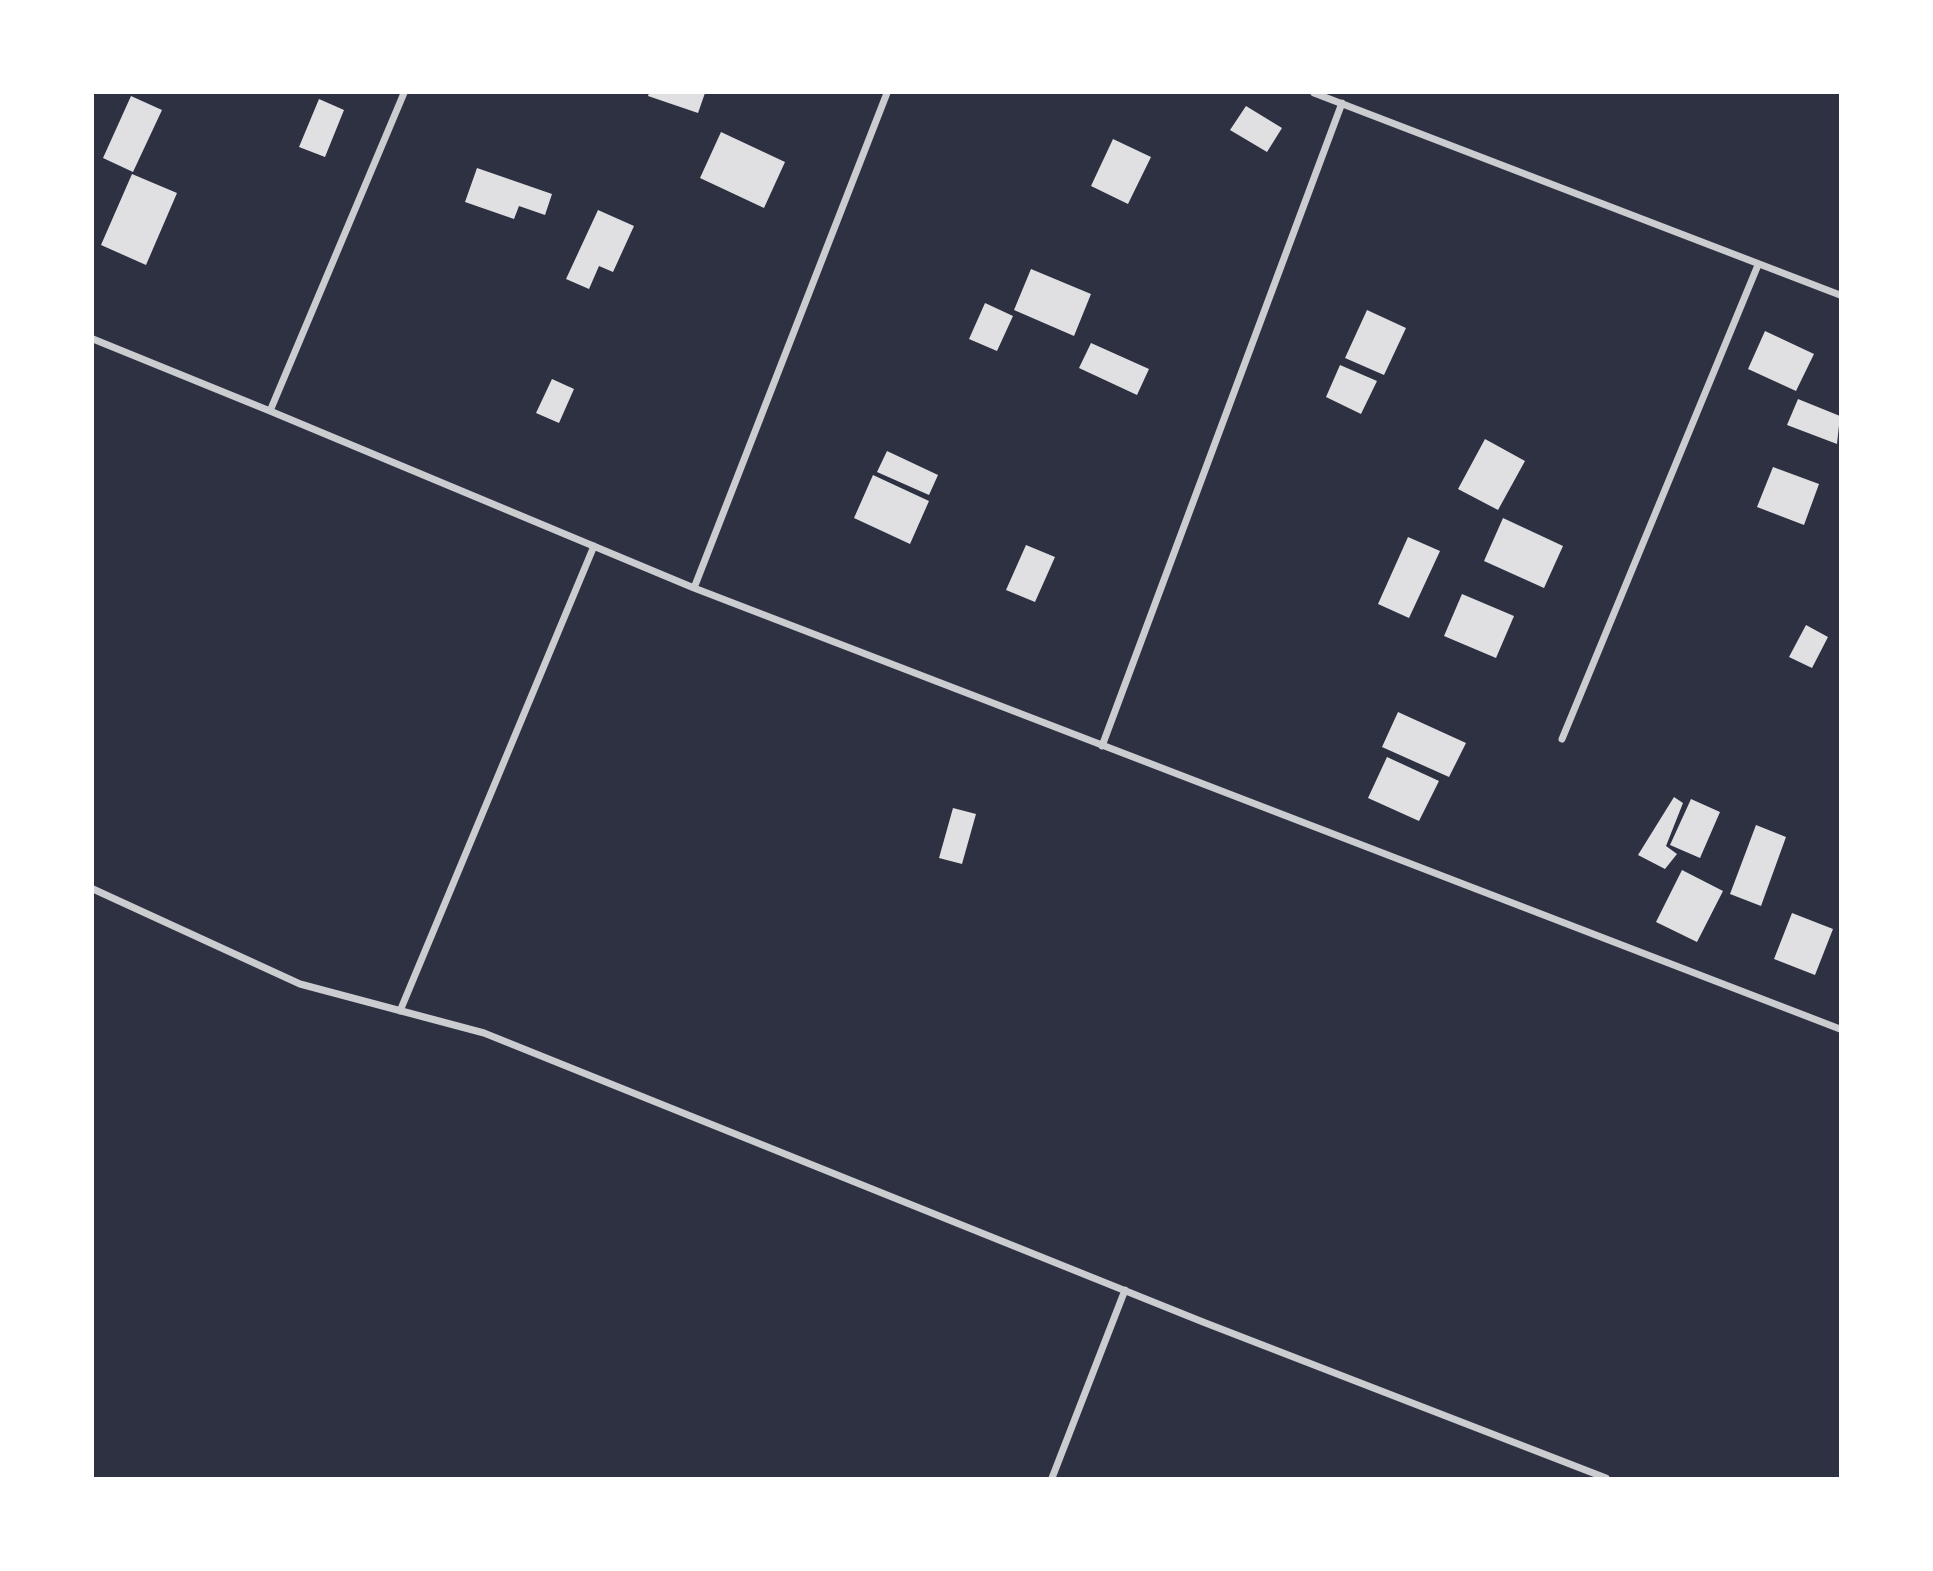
<!DOCTYPE html>
<style>
body{margin:0}
#map{position:relative;width:1933px;height:1571px;overflow:hidden;background:#2d3142;font-family:"IBM Plex Serif",serif}
canvas{display:block}
.frame{position:absolute;inset:0;border:94px solid #fff;pointer-events:none}
</style>
<div id="map">
<canvas width="1933" height="1571"></canvas>
<div class="frame"></div>
</div>
<script>
const ctx = document.querySelector('canvas').getContext('2d');
ctx.lineJoin = 'round';
function fill(path, color) { ctx.fillStyle = color; ctx.fill(path, 'evenodd'); }
function trace(path, color, width, dash) { ctx.strokeStyle = color; ctx.lineWidth = width; ctx.lineCap = dash ? 'butt' : 'round'; ctx.setLineDash(dash || []); ctx.stroke(path); }
fill(new Path2D(`
 M649,93H705L698,113L648,96Z
 M131,96L162,110L133,172L103,158Z
 M319,99L344,110L325,157L299,147Z
 M1246,106L1282,128L1267,152L1230,130Z
 M721,132L785,162L764,208L700,178Z
 M1113,139L1151,157L1128,204L1091,186Z
 M477,168L552,194L545,215L519,206L514,219L465,202Z
 M132,174L177,193L146,265L101,245Z
 M598,210L634,226L613,272L599,266L589,289L566,279Z
 M1031,269L1091,294L1074,336L1014,310Z
 M985,303L1013,316L997,351L969,339Z
 M1367,310L1406,328L1384,375L1345,358Z
 M1765,331L1814,354L1796,391L1748,369Z
 M1091,343L1149,369L1137,395L1079,368Z
 M1340,365L1377,381L1361,414L1326,397Z
 M552,379L574,389L559,423L536,413Z
 M1798,399L1840,416L1837,444L1787,425Z
 M1485,439L1525,461L1498,510L1458,489Z
 M887,451L938,475L929,495L877,472Z
 M1773,467L1819,484L1804,525L1757,507Z
 M873,475L929,501L910,544L854,518Z
 M1503,518L1563,546L1544,588L1484,561Z
 M1408,537L1440,551L1409,618L1378,604Z
 M1026,545L1055,557L1035,602L1006,590Z
 M1462,594L1514,616L1496,658L1444,636Z
 M1806,625L1828,637L1812,668L1789,657Z
 M1398,712L1466,743L1449,777L1382,747Z
 M1387,757L1439,781L1419,821L1368,798Z
 M1674,797L1683,803L1666,846L1677,854L1665,869L1638,855Z
 M1691,799L1720,812L1700,858L1670,845Z
 M953,808L976,814L962,864L939,858Z
 M1756,825L1786,837L1761,906L1730,894Z
 M1682,870L1723,891L1697,942L1656,922Z
 M1792,913L1833,929L1815,975L1774,959Z`), '#e0e0e3');
trace(new Path2D(`
 M1314,93L1840,295
 M93,339L270,411L404,93
 M270,411L694,588L1840,1029
 M694,588L887,93
 M1562,739L1758,265
 M1102,746L1342,103
 M93,889L300,984L484,1033L1203,1322L1606,1478
 M400,1011L594,546
 M1052,1478L1125,1290`), '#caccd0', 7);
</script>
